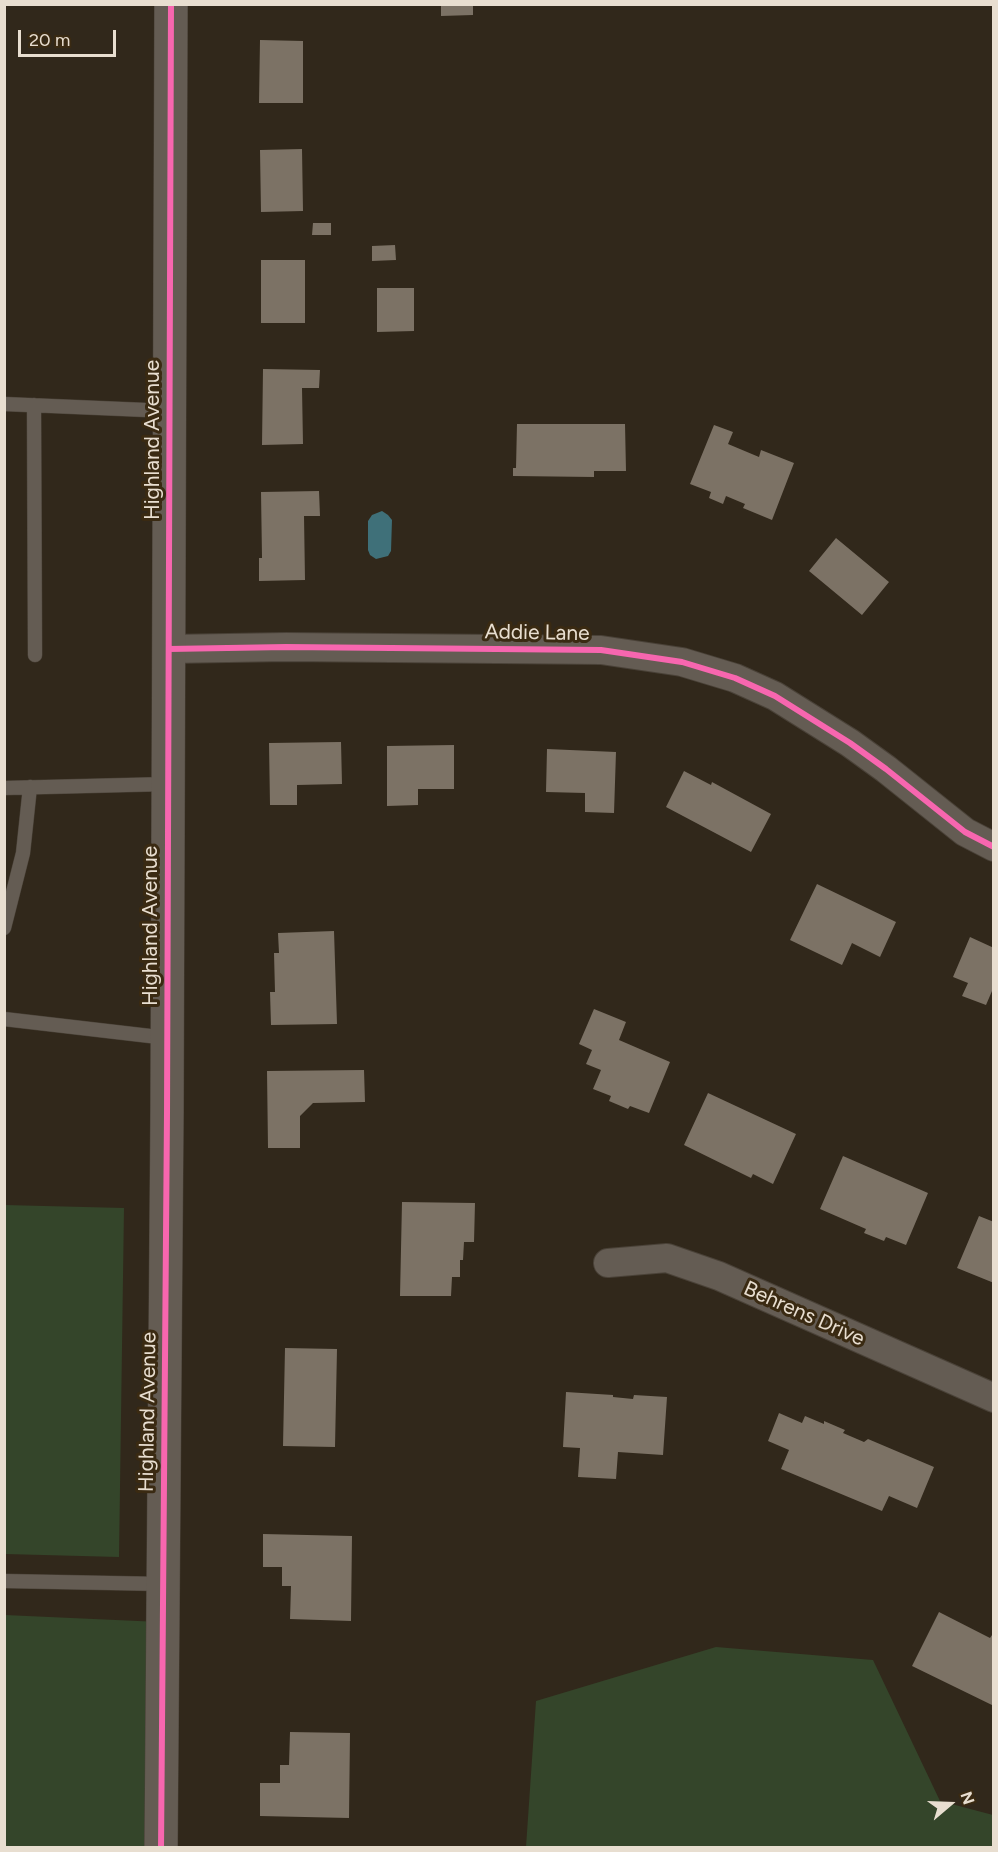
<!DOCTYPE html>
<style>
body{margin:0}
#map{position:relative;width:998px;height:1852px;overflow:hidden;background:#31281b;font-family:Figtree,sans-serif}
canvas{display:block}
.frame{position:absolute;inset:0;border:6px solid #e8ded0;pointer-events:none}
.north{position:absolute;left:920px;top:1774px;width:60px;height:60px;-webkit-text-stroke:4px #3a2a12;paint-order:stroke;rotate:71deg;font-size:16px;font-weight:700;line-height:24px;text-align:center;color:#e8ded0}
.north::after{content:'';display:block;margin:auto;width:21px;height:27px;background:#e8ded0;clip-path:polygon(50% 0,100% 100%,50% 72%,0 100%)}
.scale{position:absolute;left:18px;top:30px;width:98px;height:27px;box-sizing:border-box;border:3px solid #e8ded0;border-top:0;padding-left:8px;font-size:18px;line-height:21px;white-space:nowrap;color:#e8ded0;-webkit-text-stroke:4px #3a2a12;paint-order:stroke}
</style>
<div id="map">
<canvas width="998" height="1852"></canvas>
<div class="frame"></div>
<div class="north">N</div>
<div class="scale">20 m</div>
</div>
<script>
const ctx = document.querySelector('canvas').getContext('2d');
ctx.lineJoin = 'round';
function fill(path, color) { ctx.fillStyle = color; ctx.fill(path, 'evenodd'); }
function trace(path, color, width, dash) { ctx.strokeStyle = color; ctx.lineWidth = width; ctx.lineCap = dash ? 'butt' : 'round'; ctx.setLineDash(dash || []); ctx.stroke(path); }
function write(font, color, halo, rows, align = 'center') {
  ctx.font = font + ' Figtree,sans-serif'; ctx.lineWidth = 6; ctx.setLineDash([]); ctx.textBaseline = 'middle'; ctx.strokeStyle = halo; ctx.fillStyle = color; for (const [text, x, y, turn = 0] of rows) {
    ctx.save(); ctx.translate(x, y); ctx.rotate((+turn || 0) * Math.PI / 180); ctx.textAlign = isNaN(turn) ? turn : align; if (halo) ctx.strokeText(text, 0, 0); ctx.fillText(text, 0, 0); ctx.restore();
  }
}
fill(new Path2D(`
 M5,1205L124,1208L119,1557L5,1554Z
 M5,1615L160,1622L159,1847L5,1848Z
 M716,1647L873,1660L940,1801L993,1815V1847H526L536,1701Z`), '#34452a');
fill(new Path2D(`
 M382,511L388,515L392,520L391,551L388,556L376,559L370,555L368,550V521L372,515Z`), '#3f7079');
fill(new Path2D(`
 M441,4H473V15L441,16Z
 M260,40L303,41V103H259Z
 M302,149L303,211L261,212L260,150Z
 M313,223H331V235H312Z
 M395,245L396,260L372,261V246Z
 M261,260H305V323H261Z
 M377,288H414V331L377,332Z
 M263,369L320,370L319,388H302L303,444L262,445Z
 M517,424H625L626,471H594V477L513,476V468H516Z
 M714,425L733,432L728,444L759,457L761,450L794,463L772,520L743,508L745,504L726,496L723,504L709,498L711,492L690,484Z
 M319,491L320,516H304L305,580L259,581V558H262L261,492Z
 M836,538L889,582L862,615L809,571Z
 M341,742L342,784L297,785V805H270L269,743Z
 M454,745V789H418V805L387,806V746Z
 M547,749L616,752L614,813L585,812V793L546,792Z
 M684,771L711,785L712,782L771,814L751,852L666,807Z
 M817,884L896,922L880,957L852,943L842,965L790,940Z
 M334,931L337,1024L271,1025L270,992H275L274,953H279L278,933Z
 M970,937L994,948V991H992L986,1005L962,996L968,983L953,977Z
 M594,1009L626,1022L619,1040L670,1062L649,1113L630,1106L628,1109L609,1101L611,1096L593,1089L601,1070L586,1064L592,1050L579,1044Z
 M364,1070L365,1102L313,1103L300,1116V1148H268L267,1071Z
 M708,1093L796,1134L773,1184L753,1174L751,1178L684,1145Z
 M843,1156L928,1193L906,1245L886,1237L884,1241L864,1233L866,1229L820,1209Z
 M402,1202L475,1203L474,1242H464L463,1260H460V1277H452L451,1296H400Z
 M979,1216L994,1222V1283L957,1268Z
 M285,1348L337,1349L335,1447L283,1446Z
 M566,1392L613,1395V1397L633,1399L634,1395L667,1397L663,1455L618,1452L616,1479L578,1477L580,1448L563,1447Z
 M779,1413L802,1423L805,1416L824,1424V1421L845,1430L843,1433L864,1442L868,1439L934,1467L917,1508L889,1496L882,1511L781,1469L789,1450L768,1441Z
 M263,1534L352,1536L351,1621L290,1619L291,1586H282V1567H263Z
 M939,1612L990,1638L994,1632V1706L912,1666Z
 M290,1732L350,1733L349,1818L260,1816V1783H280V1765H289Z`), '#7c7265');
const service = new Path2D(`
 M4,404L170,411
 M34,405L35,655
 M4,788L168,784
 M4,928L23,853L30,787
 M4,1019L167,1038
 M4,1581L163,1584`);
const minor = new Path2D(`
 M169,649L286,647L601,650L682,662L735,678L775,696L850,743L886,769L965,832L994,847
 M608,1263L667,1258L719,1276L994,1398`);
const tertiary = new Path2D(`
 M161,1848L167,1113L171,4`);
trace(service, '#4a4238', 15);
trace(minor, '#4a4238', 30);
trace(tertiary, '#4a4238', 34);
trace(service, '#645c53', 14);
trace(minor, '#645c53', 28);
trace(tertiary, '#645c53', 33);
trace(new Path2D(`
 M169,649L286,647L601,650L682,662L735,678L775,696L850,743L886,769L965,832L994,847
 M161,1848L167,1113L171,4`), '#f766af', 6);
write('21px', '#e8ded0', '#3a2a12', [
 ["Highland Avenue",153,440,-90],
 ["Addie Lane",537,633,1],
 ["Highland Avenue",151,926,-90],
 ["Behrens Drive",804,1314,24],
 ["Highland Avenue",148,1412,-89]
]);
</script>
